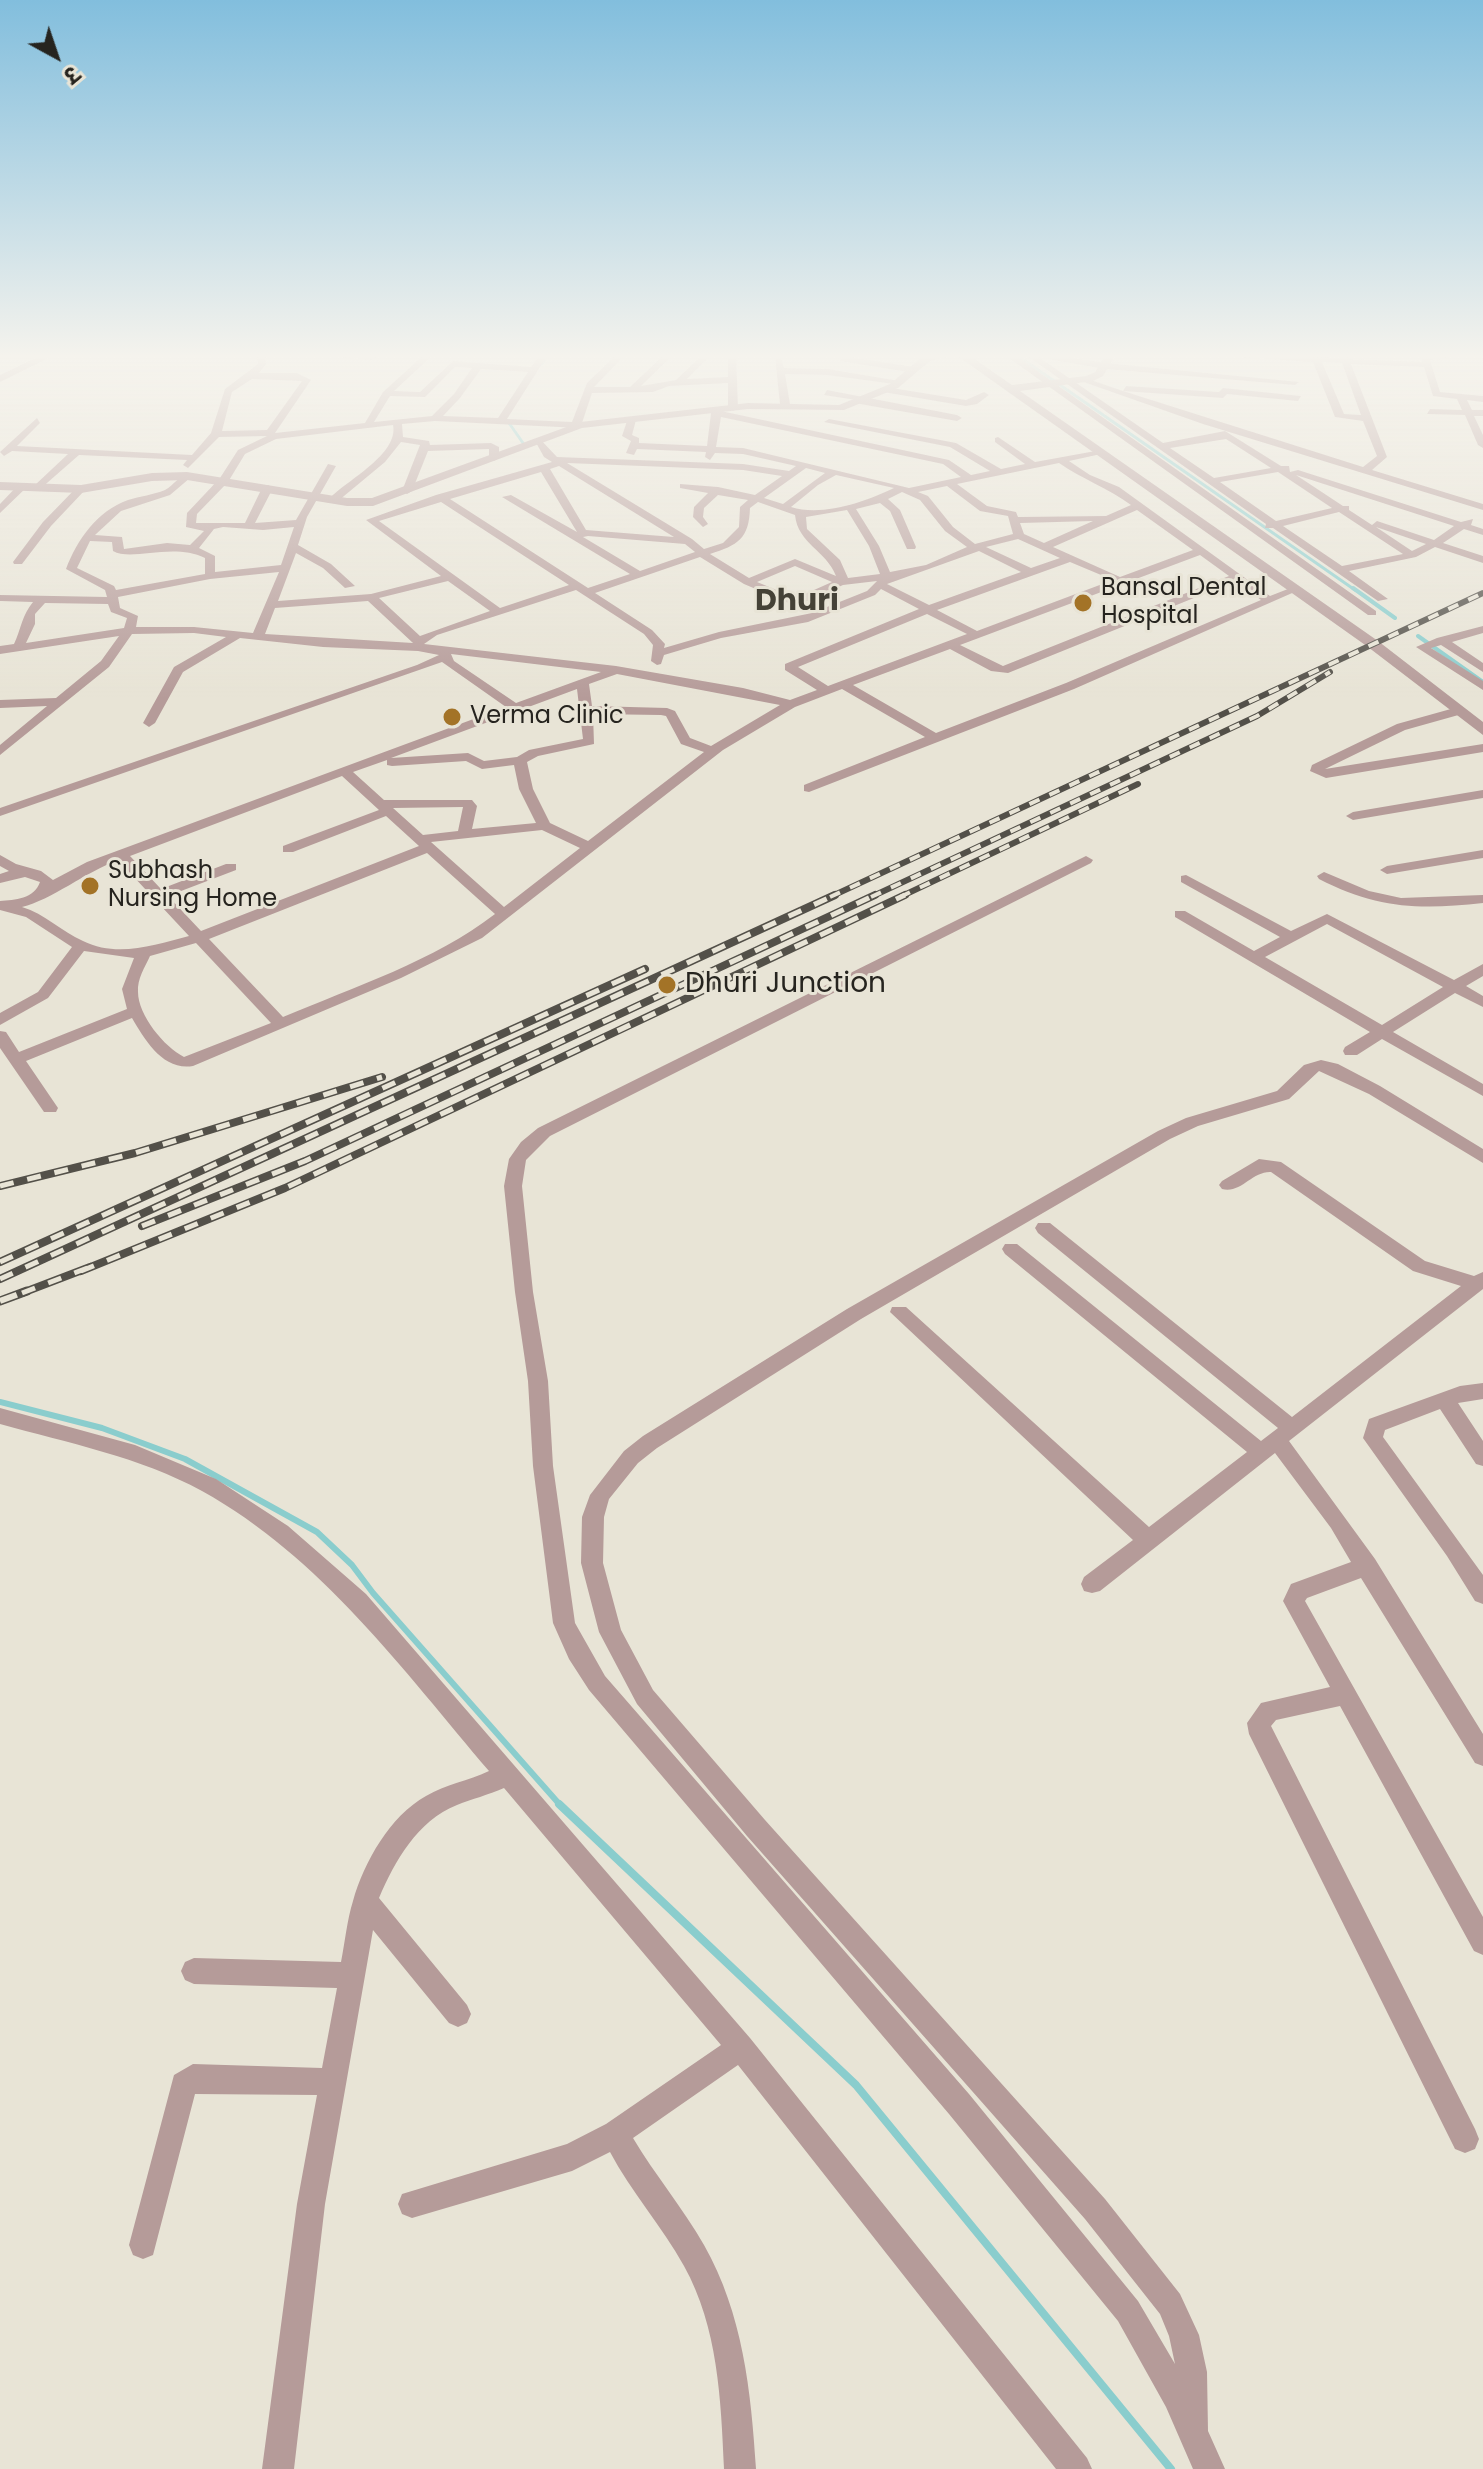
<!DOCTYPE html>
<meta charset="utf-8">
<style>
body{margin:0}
#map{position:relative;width:1483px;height:2469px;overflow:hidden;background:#e8e4d6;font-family:Poppins,"Noto Sans Devanagari",sans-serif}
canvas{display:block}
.north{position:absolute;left:16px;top:16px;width:80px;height:80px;-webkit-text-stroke:6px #e8e4d6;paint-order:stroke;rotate:140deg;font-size:22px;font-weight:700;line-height:32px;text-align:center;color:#26241f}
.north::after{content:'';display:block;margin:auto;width:28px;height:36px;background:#26241f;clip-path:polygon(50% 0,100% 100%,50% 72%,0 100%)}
</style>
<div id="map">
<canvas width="1483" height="2469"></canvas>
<div class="north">उ</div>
</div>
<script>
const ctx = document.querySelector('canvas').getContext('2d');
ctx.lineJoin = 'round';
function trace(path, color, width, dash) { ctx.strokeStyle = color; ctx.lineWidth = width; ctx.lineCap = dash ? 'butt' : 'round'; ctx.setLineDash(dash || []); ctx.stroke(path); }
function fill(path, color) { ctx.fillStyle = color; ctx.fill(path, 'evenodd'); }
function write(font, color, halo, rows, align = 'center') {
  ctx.font = font + ' Poppins,sans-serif'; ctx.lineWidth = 6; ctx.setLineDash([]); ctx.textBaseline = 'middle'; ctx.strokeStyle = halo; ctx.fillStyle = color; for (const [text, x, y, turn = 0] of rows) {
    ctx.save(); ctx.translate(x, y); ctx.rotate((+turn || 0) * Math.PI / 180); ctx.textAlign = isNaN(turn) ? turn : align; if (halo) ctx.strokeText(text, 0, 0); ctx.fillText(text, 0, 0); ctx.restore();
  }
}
trace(new Path2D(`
 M1014,353L1355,590
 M542,364L549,353
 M509,423L523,443`), '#8acdcd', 3);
trace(new Path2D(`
 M1353,588L1395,618
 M1418,636L1483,682`), '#8acdcd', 4);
trace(new Path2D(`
 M0,1402L102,1428L185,1459L317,1532L352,1565L373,1593L561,1806`), '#8acdcd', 6);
trace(new Path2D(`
 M559,1804L856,2085L1171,2469`), '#8acdcd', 8);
fill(new Path2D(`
 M0,353H53L54,355L50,358H0Z
 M257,353H265L266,364L259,373H297L311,380L275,433L365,423L383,392L426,353H435L394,391L420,392L453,361L531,367L541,353H549L507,419L572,422L587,383L618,353H627L594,387H630L666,353H675L641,386L676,380L704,353H713L687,379L728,377V353H736L738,408L733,411L728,408V383L669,386L653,392L592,393L582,423L585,425L580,428L435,421L402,424L403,437L429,441L430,445L491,443L499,447V458L494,461L489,458V449L428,451L412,491L407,494L402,491L420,445L401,442L385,462L338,501L329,499C347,480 399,454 393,425L276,439L245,454L228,482L197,514L196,523H245L260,492L268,485L273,488L255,523L296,520L328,464L336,466L307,517L298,545L331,564L355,586L345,588L323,568L296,553L278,601L371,594L441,576L366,520L436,495L552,462L544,457L534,439H540L557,457L743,464L789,471L796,466L743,454L715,453L710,460L705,457L706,452L637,449L634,455L626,453L631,441L622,436L628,418L636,420L632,435L639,438V443L707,446L711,413L717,407L721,411L949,460L971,475L990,471L950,447L824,422L829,419L956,443L1001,469L1025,464L995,442V438L998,437L1035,462L1101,450V454L1069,461L1090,475L1119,487L1270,596L1293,587L1299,590L1074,689L809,792L804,791V785L925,737L842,689L795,707L723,750L482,938L401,978L193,1066C163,1071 145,1040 132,1018L26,1061L58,1108L56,1112H44L0,1048V1031L6,1032L19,1052L127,1009L122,989L134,958L84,951L48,998L0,1025V1013L38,992L72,947L26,917L0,910V901C15,900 34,899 40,882L25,877L0,883V874L9,871L0,866V855L16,864L41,871L53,880L87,862L506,707L442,662L0,816V808L417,665L439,655L418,651L323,647L240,638L183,672L155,723L149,727L143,723L174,667L226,637L194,633L132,634L109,667L0,755V745L47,706L0,708V700L56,698L101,661L119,636L0,654V646L14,644C21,629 22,615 33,602L0,601V595L107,597L105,590L66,569C77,540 97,511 128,500C140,496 153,495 165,490C174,485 180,474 190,474V478L170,495L121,511L95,535L122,537L124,549L167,543L190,545L204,531L186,527L187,513L220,478L238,450L267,436L219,437L188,468L183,465L187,460L79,455L39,490L34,487L35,485L68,454L12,451L4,456L0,452L37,418L40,423L17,446L192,455L211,433L225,389L258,364ZM455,367L472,368L454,394L432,416L374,422L390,396L425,397ZM481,369L528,372L498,418L443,416L460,398ZM252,379L302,381L267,430L222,431L232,392ZM721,417L943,464L961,477L909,488L743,448L716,447ZM567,463L743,470L782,476L755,495L718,487L680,484V488L708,493L694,507L693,517L703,527L708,524L703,517L704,508L718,495L748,500L740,507L739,527L723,543L704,549L692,539ZM1059,463C1082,479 1108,488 1131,505L1106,516L1018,517L1016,512L987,506L957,484ZM559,466L674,537L586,530L550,469ZM806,468L825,473L783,504L764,498ZM541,472L577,532L511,495L502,497L630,574L588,588L450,499ZM836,475L894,488C865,502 822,517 791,507L818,485ZM947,486L980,511L1008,516L1013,534L975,544L953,527L928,496L918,492ZM902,492L920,500L945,531L967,547L926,565L890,572L879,546L856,509L880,503L890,511L907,549H915L916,547L900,510L888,499ZM441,502L569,585L500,608L379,521ZM758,502L795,515C798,544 826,550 836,576L795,559L749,578L710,554C738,545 749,539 750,508ZM847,510L869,546L880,574L848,578L840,560L807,529L806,517ZM1137,510L1193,550L1120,577L1053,547ZM1093,521L1044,543L1024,534L1020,523ZM223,527L263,530L294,527L281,565L215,572V556L199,548L214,529ZM588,536L685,544L695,552L640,571L583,537ZM1018,539L1060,558L1031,568L986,547ZM90,541L112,542L113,551C132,562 172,542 205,558V574L116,590L114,586L77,568ZM979,551L1021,572L929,605L887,584ZM1200,555L1229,576L1003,666L960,645ZM700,557L744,584L812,613L719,632L664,648L665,644L652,630L595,593ZM1070,562L1113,580L977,631L937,610ZM795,566L832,582L796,598L757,582ZM279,572L253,633L194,627H136L138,616L120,608L118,597L210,579ZM448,581L490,611L420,636L379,598ZM877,581L867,591L822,609L805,602L843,585ZM1236,581L1261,600L1066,683L936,733L853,685L950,649L991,671L1008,673ZM881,589L919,609L785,664V670L817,690L790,700L743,688L616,666L424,644L437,635L576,590L644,634L653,645L651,661L657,665L661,664L664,655L721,638L808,622L875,595ZM368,601L413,643L265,634L275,608ZM45,603L108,604L111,612L127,618L124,628L26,643L35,624V614ZM927,614L967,634L828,686L798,667ZM451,654L601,672L516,703L454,661ZM617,674L780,705L711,746L690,738L675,711L667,708L592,706L589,684ZM577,689L583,739L529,750L517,757L484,761L468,753L391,758ZM593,714L661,715L666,716L681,744L704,752L588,841L550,823L533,789L527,762L538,756L594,744ZM387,760V765L392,766L466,761L482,769L514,765L519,789L536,823L472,829L477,806L472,800H384L353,772ZM342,776L379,810L283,846V852H293L386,816L419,846L201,931L168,896L236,870V864H226L161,889L130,856ZM463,807L458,831L423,835L393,808ZM542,830L580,848L504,907L431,842ZM427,853L495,914C434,961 354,987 283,1017L209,939ZM118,860L189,936C155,945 117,958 83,941C61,931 45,914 22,907C51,900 86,872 118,860ZM196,943L271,1023L184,1057C164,1047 138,1015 138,992C137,979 145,967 150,956Z
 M297,353H348L376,357L372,360Z
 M916,353H926L931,358L924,360Z
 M1002,353H1012L1376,611V615H1368Z
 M1023,353H1033L1163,443L1225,431L1281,466H1289L1290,472L1298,470L1461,522L1473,519L1471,525L1483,529V535L1464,529L1443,543L1483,556V563L1435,547L1416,557L1349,571L1388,599L1378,601L1273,528H1265L1266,524ZM1226,439L1271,468L1214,478L1170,448ZM1278,472L1332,508L1276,521L1220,482ZM1296,475L1454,526L1434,540L1377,521L1372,525L1349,510V506H1343ZM1339,512L1403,554L1342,566L1283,526ZM1376,527L1426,544L1412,551Z
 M1180,353L1340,358L1338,353H1346L1348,359L1422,362V355L1447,353L1445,359L1430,360L1440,392L1483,396V402L1467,400L1472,410H1483V416H1474L1483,435V448L1478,445L1465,415L1427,414L1430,409L1462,410L1457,399L1433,396L1424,367L1351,364L1387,457L1372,470L1483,504V510L1203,424L1078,380L1082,377L1123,391L1126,386L1219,392L1223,388L1301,396L1298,401L1227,394L1223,398L1123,391L1363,467L1377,456L1363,421L1335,417L1313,362ZM1322,362L1342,363L1361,415L1344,414Z
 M1051,354L1105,363L1299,382L1295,385L1105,369L1048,359Z
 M843,356L914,367L918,370L914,373L840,361Z
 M775,357H781L784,368L828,369L905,382L901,385L828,375L785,374L790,404L785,407L780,404Z
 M886,387L966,400L984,392L989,395L977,404L966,406L883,392Z
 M827,390L957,415L962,418L957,421L860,404L856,400L824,395Z
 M19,484L28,486L0,513V504Z
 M77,487L86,489L51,526L22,564H14L13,562L43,522Z
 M1483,626V633L1452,642L1483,663V672L1441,645L1431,648L1483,681V690L1416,647L1437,638Z
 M1458,707L1462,708V714L1405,730L1325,769L1483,744V752L1326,778L1310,771L1312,765L1397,724Z
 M1483,790V798L1353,820L1346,816L1353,812Z
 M1483,850V858L1387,874L1380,870L1387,866Z
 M1086,856L1093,860L1091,863L550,1136L526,1160L522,1186L533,1292L548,1381L553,1466L575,1623L605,1676L969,2094L1138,2301L1175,2364L1169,2336L1160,2314L1085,2219L747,1836L637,1704L599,1632L581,1563L582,1517L590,1495L624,1451L643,1436L847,1309L1158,1131L1186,1118L1277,1091L1304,1065L1321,1060L1338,1064L1380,1086L1483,1149V1163L1369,1094L1319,1071L1289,1099L1198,1126L1170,1139L861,1319L657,1448L638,1463L609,1499L604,1517L603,1563L621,1630L653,1690L765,1820L1105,2199L1180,2294L1199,2335L1207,2372L1208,2431L1225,2469H1193L1166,2407L1118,2321L949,2114L589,1690L569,1659L553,1623L533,1466L528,1381L515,1292L504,1186L509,1159L521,1142L538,1128Z
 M1324,872L1369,891L1401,898L1483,895V903C1420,910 1377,909 1319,879L1317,876Z
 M1186,875L1291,931L1327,914L1454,980L1483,964V976L1466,986L1483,996V1007L1455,993L1393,1032L1483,1084V1096L1382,1039L1357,1055H1345L1343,1051L1345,1047L1370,1032L1175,917V911H1185L1254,951L1280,937L1181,882V876ZM1327,924L1443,987L1382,1025L1265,957Z
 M1259,1159L1281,1162L1425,1261L1474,1276L1483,1272V1289L1289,1441L1375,1559L1483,1734V1766L1475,1763L1361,1578L1307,1598L1305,1601L1483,1917V1955L1474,1951L1340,1706L1276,1720L1271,1726L1475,2129L1479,2139L1475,2149L1465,2153L1455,2149L1249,1734L1247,1723L1261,1703L1330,1687L1283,1601L1291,1584L1351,1562L1331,1528L1275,1453L1100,1591L1092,1593L1084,1591L1081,1584L1084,1577L1133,1540L890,1312L892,1307H906L1149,1527L1247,1452L1005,1254L1002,1249L1005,1244H1017L1261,1441L1278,1428L1038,1233L1035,1228L1038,1223H1050L1292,1417L1461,1286L1413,1271L1271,1172C1252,1171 1241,1194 1222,1189L1219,1185L1222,1181Z
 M1483,1383V1399L1458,1403L1483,1441V1466L1476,1464L1440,1409L1385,1430L1383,1437L1483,1575V1604L1475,1601L1447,1556L1363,1438L1369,1419L1460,1386Z
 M0,1408L135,1445L216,1479L288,1526L366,1594L750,2038L1087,2458L1092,2469H1056L738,2065L633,2138C655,2175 683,2208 704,2245C743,2314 751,2391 756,2469H724C721,2400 718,2327 684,2266C662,2226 631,2192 610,2152L572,2171L412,2218L402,2214L398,2204L402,2194L567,2144L606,2124L721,2045L504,1788C488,1795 472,1799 457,1805C417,1821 395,1861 379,1898L467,2005L471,2014L467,2023L458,2027L449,2023L373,1930L325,2204L294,2469H262L297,2204L317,2095L195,2094L153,2255L143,2259L133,2255L129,2245L174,2075L193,2064L322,2068L337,1988L194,1984L185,1980L181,1971L185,1962L194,1958L341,1962C345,1942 347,1920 353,1901C364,1862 390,1816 426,1796C446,1784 468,1781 489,1771C403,1670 321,1557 202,1491C140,1457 68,1443 0,1424Z`), '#b59b99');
fill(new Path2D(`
 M46,353H59L0,382V375Z
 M936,353H966L1012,385L1086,376L1095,372L1107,353H1117L1103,376L1093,381L1020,391L1378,641L1483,722V735L1368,647L956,355L930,361L898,388L844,410L748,409L582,428L373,506H347L187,480L152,481L81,493L0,490V482L81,485L152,473L187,472L347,498H372L580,422L748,403L839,405L890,384L923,356Z`), '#b59b99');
const railFar2 = new Path2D(`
 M830,897L1483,593
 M871,897L1257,716L1330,672
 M900,897L1138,784`);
const railFar1 = new Path2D(`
 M0,1186L135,1153L382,1077
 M142,1226L305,1161L875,895
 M0,1262L645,969
 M81,1271L285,1188L905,895
 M0,1279L835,895
 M22,1293L90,1267`);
const rail = new Path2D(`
 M0,1301L27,1291`);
trace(railFar2, '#535049', 6);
trace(railFar1, '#535049', 8);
trace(rail, '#535049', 9);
trace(railFar2, '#e8e4d6', 4, [11]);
trace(railFar1, '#e8e4d6', 5, [14]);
trace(rail, '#e8e4d6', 6, [18]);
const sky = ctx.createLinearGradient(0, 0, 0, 699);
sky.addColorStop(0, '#82bedd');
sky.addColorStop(0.51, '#f5f3ed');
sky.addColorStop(1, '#f5f3ed00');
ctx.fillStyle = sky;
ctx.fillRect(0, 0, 1483, 699);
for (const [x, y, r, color] of [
 [1083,603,10,"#a37327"],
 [452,717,10,"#a37327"],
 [90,886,10,"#a37327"],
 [667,985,10,"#a37327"]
]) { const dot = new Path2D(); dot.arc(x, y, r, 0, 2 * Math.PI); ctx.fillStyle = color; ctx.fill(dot); trace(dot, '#e8e4d6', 3); }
write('24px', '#26241f', '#e8e4d6', [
 ["Bansal Dental",1101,589],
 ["Hospital",1101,617],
 ["Verma Clinic",470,717],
 ["Subhash",108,872],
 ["Nursing Home",108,900]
], 'left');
write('28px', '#26241f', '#e8e4d6', [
 ["Dhuri Junction",685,985]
], 'left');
write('bold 30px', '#454237', '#e8e4d6', [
 ["Dhuri",797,602]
]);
</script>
